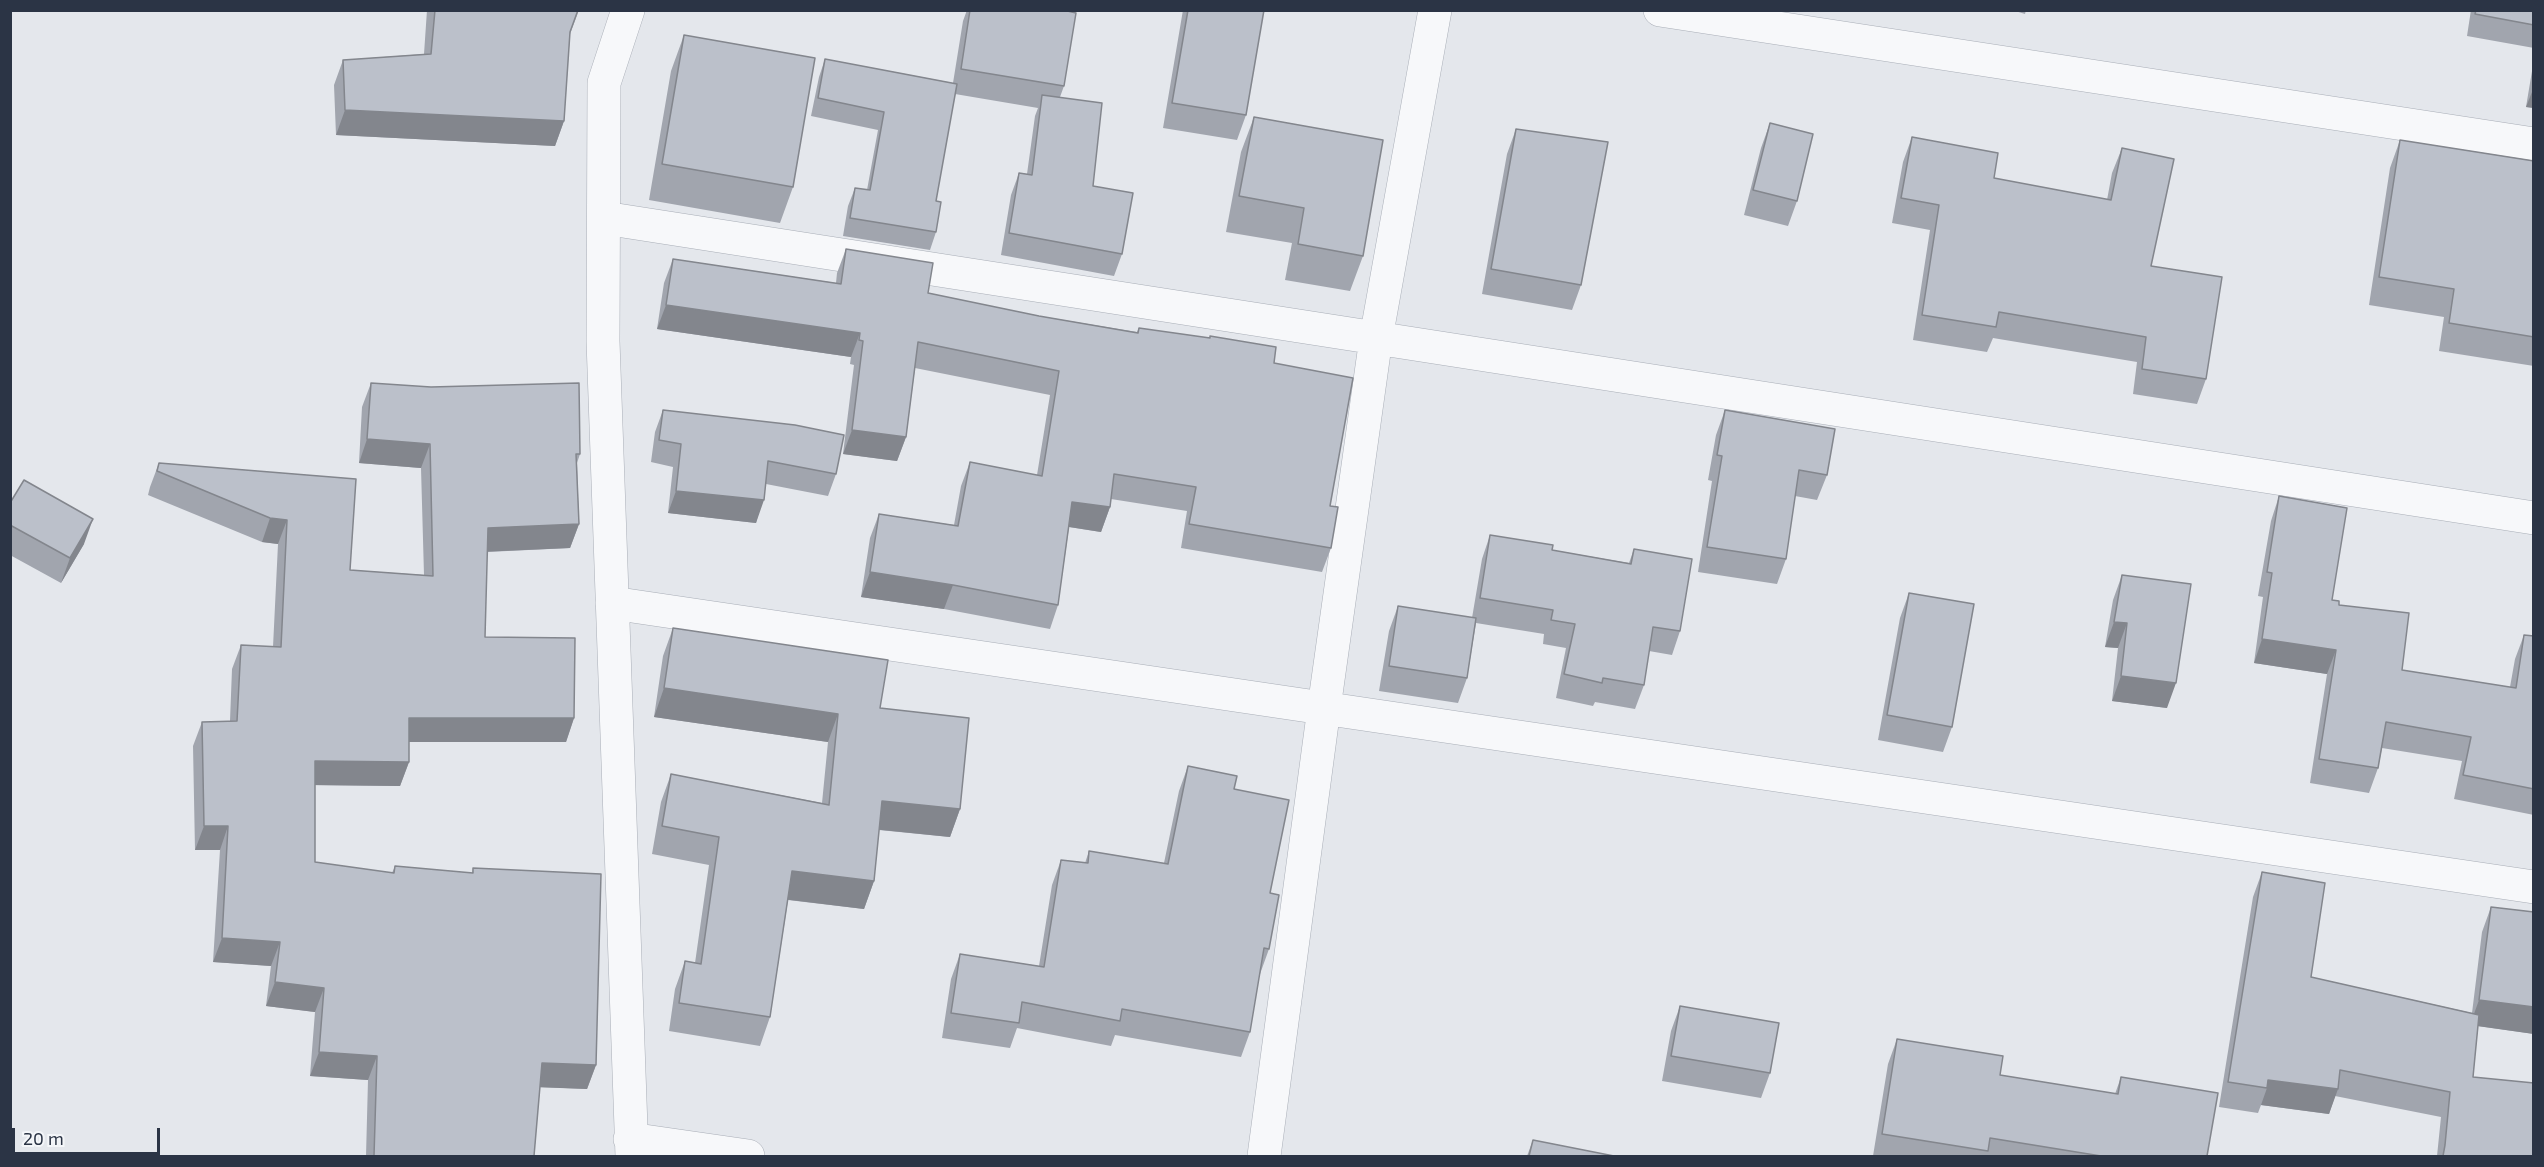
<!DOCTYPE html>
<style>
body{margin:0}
#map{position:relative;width:2544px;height:1167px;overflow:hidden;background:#e4e7ec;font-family:"Exo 2",sans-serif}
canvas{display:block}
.frame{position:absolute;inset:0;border:12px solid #2b3445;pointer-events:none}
.scale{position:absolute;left:12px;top:1128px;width:148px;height:27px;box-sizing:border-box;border:3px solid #2b3445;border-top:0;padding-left:8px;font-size:18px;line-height:21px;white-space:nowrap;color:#2b3445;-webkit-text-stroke:4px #f4f6f9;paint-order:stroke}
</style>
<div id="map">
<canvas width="2544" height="1167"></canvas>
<div class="frame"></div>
<div class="scale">20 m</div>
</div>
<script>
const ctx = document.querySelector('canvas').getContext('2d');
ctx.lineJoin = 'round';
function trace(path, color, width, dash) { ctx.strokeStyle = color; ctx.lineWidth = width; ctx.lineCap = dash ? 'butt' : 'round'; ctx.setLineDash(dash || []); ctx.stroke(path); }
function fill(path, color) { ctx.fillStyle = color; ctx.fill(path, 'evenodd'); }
const minor = new Path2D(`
 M628,10L604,83L603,341L632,1156
 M1660,10L2534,144
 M604,218L2534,518
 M612,603L2534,887
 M630,1139L748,1156
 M1264,1156L1324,708L1376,338L1435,10`);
trace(minor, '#a9aeb7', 34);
trace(minor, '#f7f8fa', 33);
fill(new Path2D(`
 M427,10H579L570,34L564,121L555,146L336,135L334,85L343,60L424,54Z
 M967,10H1063L1064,86L1060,97L1093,186L1122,254L1114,276L1001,255L1011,195L1019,173L1027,174L1035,116L1038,108L955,94L936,201V232L930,250L843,236L848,206L855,188L867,190L878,130L811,116L819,77L825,59L953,83L963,21Z
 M1183,10H1264L1246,115L1237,140L1163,128Z
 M2012,10H2026L2025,14Z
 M2471,10H2534V48L2467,36Z
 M684,35L793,187L780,223L649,200L671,71Z
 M2534,59V108L2526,107Z
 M1254,117L1363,256L1350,291L1285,280L1292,243L1226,232L1241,152Z
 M1770,123L1797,201L1788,226L1744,215L1761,148Z
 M1516,129L1581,285L1572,310L1482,294L1507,154Z
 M1912,137L1994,178L2107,200L2112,173L2122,148L2151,266L2206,379L2197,404L2133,394L2137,362L1993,338L1987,352L1913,340L1930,230L1892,223L1903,162Z
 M2400,140L2534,161V366L2439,351L2444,317L2369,305L2390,168Z
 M846,249L928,293L1039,316L1137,332L1139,328L1274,363L1330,506L1331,548L1322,572L1181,548L1187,511L1111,499L1110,507L1101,532L1069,527L1058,605L1050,629L944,609L861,597L870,538L879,514L954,525L961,486L970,462L1037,475L1050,395L915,368L906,437L897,461L843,454L854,365L850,364L851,357L657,329L664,283L673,259L836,283L837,273Z
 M371,383L580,454L577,463L579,524L570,548L487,552L485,637L574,718L566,742H409V762L400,786L315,785V862L392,873L395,866L472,873L473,868L596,1065L587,1089L540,1087L534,1156H366L368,1080L310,1076L315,1012L266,1006L271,966L213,962L220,850H195L193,746L202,722L230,721L232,669L241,645L273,647L278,544L262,542L148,495L150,487L159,463L356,479L350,570L424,575L421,468L359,463L362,407Z
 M663,410L836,474L828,496L766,484L756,523L668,513L673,467L651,462L655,432Z
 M1725,410L1827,475L1817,500L1795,496L1786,559L1777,584L1698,572L1712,481L1708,480L1716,435Z
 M2279,496L2332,600L2339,605L2402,670L2510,687L2515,659L2524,635L2534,636V815L2454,799L2462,761L2382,748L2378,768L2369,793L2310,783L2327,674L2254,663L2263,597L2258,596L2271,521Z
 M10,503L84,544L61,583L10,555Z
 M1490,535L1552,550L1629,563L1634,549L1680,631L1672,655L1649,651L1644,685L1635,709L1595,702L1593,706L1556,698L1566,648L1543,644L1544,634L1476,623L1467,678L1458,703L1379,691L1389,631L1398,606L1472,618L1482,559Z
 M2122,575L2167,708L2112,701L2118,648L2105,647L2113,600Z
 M1909,593L1952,727L1943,752L1878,740L1900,618Z
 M673,628L880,708L960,809L950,837L879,830L874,881L864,909L788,900L770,1017L760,1046L669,1031L675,989L685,961L695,963L709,865L652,854L661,802L671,774L822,803L828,742L654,717L663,656Z
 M1188,766L1234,789L1270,893L1269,949L1260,974H1259L1250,1032L1241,1057L1115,1035L1111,1046L1017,1028L1010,1048L942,1038L951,979L960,954L1039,966L1052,885L1061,860L1085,863L1089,851L1164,863L1179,791Z
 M2262,872L2311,977L2472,1013L2482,932L2491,907L2534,912V1034L2478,1026L2473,1077L2534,1156H2437L2441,1117L2335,1096L2329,1114L2261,1105L2258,1113L2219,1107L2253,897Z
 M1680,1006L1770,1073L1761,1098L1662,1081L1671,1031Z
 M1897,1039L2000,1075L2115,1094L2121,1077L2207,1156H1873L1888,1064Z
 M1533,1140L1614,1156H1527Z`), '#a1a5ae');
fill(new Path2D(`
 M2534,87V108L2526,107Z
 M345,110L564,121L555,146L336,135Z
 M666,305L860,333L851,357L657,329Z
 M852,430L906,437L897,461L843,454Z
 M367,439L430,444L421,468L359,463Z
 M676,491L764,500L756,523L668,513Z
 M1072,502L1110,507L1101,532L1063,526Z
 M270,518L287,520L278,544L262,542Z
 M93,519L84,544L61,583L70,558Z
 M579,524L570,548L479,552L488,528Z
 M870,572L953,585L944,609L861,597Z
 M2114,622L2127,623L2118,648L2105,647Z
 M2262,639L2336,650L2327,674L2254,663Z
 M2121,676L2176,683L2167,708L2112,701Z
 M664,688L838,714L828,742L654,717Z
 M409,718H574L566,742H400Z
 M315,761L409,762L400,786L306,785Z
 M882,801L960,809L950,837L872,829Z
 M204,826H228L220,850H195Z
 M792,871L874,881L864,909L782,899Z
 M222,938L280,942L271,966L213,962Z
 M275,982L324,988L315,1012L266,1006Z
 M2479,1000L2534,1007V1034L2470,1025Z
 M319,1052L377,1056L368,1080L310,1076Z
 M542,1063L596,1065L587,1089L533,1087Z
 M2268,1080L2338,1089L2329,1114L2261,1105L2267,1088Z`), '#83868d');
const building = new Path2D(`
 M435,10H578L570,32L564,121L345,110L343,60L431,54Z
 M970,10H1063L1076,13L1064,86L961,69Z
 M1188,10H1264L1246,115L1172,103Z
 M2476,10H2534V25L2475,14Z
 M684,35L815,58L793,187L662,164Z
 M825,59L957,84L936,201L941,202L936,232L850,218L855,188L870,190L884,112L818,98Z
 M1042,95L1102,103L1093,186L1133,193L1122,254L1009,233L1019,173L1032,175Z
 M1254,117L1383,140L1363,256L1298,244L1304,208L1239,196Z
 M1770,123L1813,134L1797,201L1753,190Z
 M1516,129L1608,142L1581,285L1491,269Z
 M1912,137L1998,153L1994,178L2111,200L2122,148L2174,159L2151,266L2222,277L2206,379L2142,369L2146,337L1999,312L1996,327L1922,315L1939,205L1901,198Z
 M2400,140L2534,161V337L2449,323L2454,289L2379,277Z
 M846,249L933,263L928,293L1039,316L1138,333L1139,328L1210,338V336L1276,347L1274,363L1353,378L1330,506L1338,507L1331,548L1189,524L1196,487L1114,474L1110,507L1072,502L1058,605L953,585L870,572L879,514L958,526L970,462L1042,476L1059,371L918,342L906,437L852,430L863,341L859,340L860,333L666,305L673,259L841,284Z
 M371,383L431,387L579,383L580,454H576L579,524L488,528L485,637L575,638L574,718H409V762L315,761V862L394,873L395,866L473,873V868L601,874L596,1065L542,1063L534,1156H374L377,1056L319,1052L324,988L275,982L280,942L222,938L228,826H204L202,722L237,721L241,645L281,647L287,520L270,518L157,471L159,463L356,479L350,570L433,576L430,444L367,439Z
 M663,410L795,425L844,435L836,474L768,461L764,500L676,491L681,444L659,440Z
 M1725,410L1835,429L1827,475L1799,470L1786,559L1707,547L1722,456L1717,455Z
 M24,480L93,519L70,558L10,525V503Z
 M2279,496L2347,508L2332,600L2339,601V605L2409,613L2402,670L2516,688L2524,635L2534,636V789L2463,775L2471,737L2386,722L2378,768L2319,759L2336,650L2262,639L2272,573L2267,572Z
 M1490,535L1553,545L1552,550L1631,564L1634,549L1692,559L1680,631L1653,627L1644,685L1603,678L1602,683L1564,674L1575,624L1551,620L1553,610L1480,598Z
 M2122,575L2191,584L2176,683L2121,676L2127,623L2114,622Z
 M1909,593L1974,604L1952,727L1887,715Z
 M1398,606L1476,618L1467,678L1389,666Z
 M673,628L888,660L880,708L969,718L960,809L882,801L874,881L792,871L770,1017L679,1003L685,961L701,964L719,837L662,826L671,774L829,805L838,714L664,688Z
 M1188,766L1237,776L1234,789L1289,800L1270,893L1279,895L1269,949L1264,948L1250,1032L1122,1009L1120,1021L1022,1002L1019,1023L951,1013L960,954L1044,967L1061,860L1088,863L1089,851L1168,864Z
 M2262,872L2325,883L2311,977L2479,1015L2473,1077L2534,1083V1156H2443L2445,1145L2450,1092L2340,1070L2338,1089L2268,1080L2267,1088L2228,1082Z
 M2491,907L2534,912V1007L2479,1000Z
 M1680,1006L1779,1023L1770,1073L1671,1056Z
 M1897,1039L2003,1056L2000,1075L2118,1094L2121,1077L2218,1093L2207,1156H2101L1990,1138L1988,1151L1882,1134Z
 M1533,1140L1614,1156H1529Z`);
fill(building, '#bbc0ca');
trace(building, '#83868d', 1.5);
</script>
